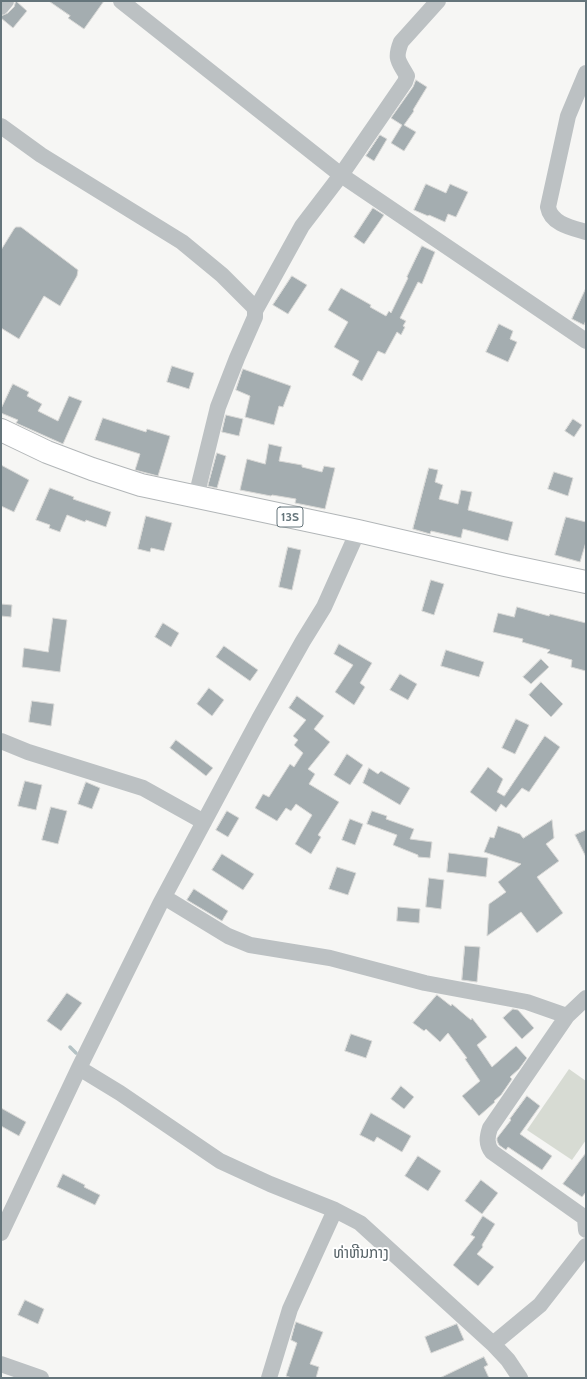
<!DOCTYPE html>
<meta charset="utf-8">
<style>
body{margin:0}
#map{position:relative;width:587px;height:1379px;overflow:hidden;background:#f6f6f4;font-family:Cabin,sans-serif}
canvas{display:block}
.frame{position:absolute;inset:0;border:2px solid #65757b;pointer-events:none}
</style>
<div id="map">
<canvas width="587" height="1379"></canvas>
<div class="frame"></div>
</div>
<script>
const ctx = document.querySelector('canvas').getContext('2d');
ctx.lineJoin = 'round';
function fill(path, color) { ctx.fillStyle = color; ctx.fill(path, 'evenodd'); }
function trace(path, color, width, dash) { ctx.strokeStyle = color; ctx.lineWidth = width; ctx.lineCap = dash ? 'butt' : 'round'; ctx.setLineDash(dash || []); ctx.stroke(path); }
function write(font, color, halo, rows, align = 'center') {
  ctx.font = font + ' Cabin,"Noto Sans Lao",sans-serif'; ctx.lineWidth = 4; ctx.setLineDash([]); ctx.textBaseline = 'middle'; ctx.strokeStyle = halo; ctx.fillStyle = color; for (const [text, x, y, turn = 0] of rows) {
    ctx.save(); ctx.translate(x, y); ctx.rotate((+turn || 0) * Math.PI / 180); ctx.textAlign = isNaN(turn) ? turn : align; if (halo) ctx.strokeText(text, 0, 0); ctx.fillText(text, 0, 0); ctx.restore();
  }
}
fill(new Path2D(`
 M569,1069L586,1081V1140L572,1160L527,1130Z`), '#d7dbd3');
trace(new Path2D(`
 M70,1047L76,1053`), '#b4c2c4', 3.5);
const building = new Path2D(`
 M16,1L27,11L13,28L1,18V16L8,13L14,7Z
 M49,1H104L84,29L68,18L70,16Z
 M416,80L427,87L413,110L414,111L404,125L416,132L404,151L391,143L402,125L391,118L413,87Z
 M380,135L387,139L374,161L366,156Z
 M426,184L446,193L450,184L468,192L456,217L448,214L445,222L429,215L428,216L414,210Z
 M373,208L384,215L364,244L354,237Z
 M16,227H21L78,270L77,276L60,306L44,296L19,339L1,328V250L14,229Z
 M422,246L435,252L422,284L418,282L400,318L406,321L403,326L405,327L401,335L397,332L385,354L378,351L362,381L352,375L359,361L334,347L348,322L328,310L341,288L371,305L370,307L386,316L389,311L391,313L408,278L407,277Z
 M292,276L307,285L288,314L273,305Z
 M586,288V320L584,325L572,319Z
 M499,324L513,331L510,339L517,342L508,362L486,352Z
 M172,366L194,373L189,389L167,382Z
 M243,369L291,386L283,407L279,406L274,425L245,417L250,396L236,390Z
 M13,384L29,392L27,396L42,404L38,411L58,421L69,396L82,401L63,444L16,423L18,420L1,413V409Z
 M226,415L243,419L239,436L222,432Z
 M103,418L146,432L147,429L170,436L158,476L135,470L140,454L95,440Z
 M573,419L582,425L574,437L565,431Z
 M269,444L282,447L279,461L302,465V467L322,472L324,466L335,468L325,509L295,503L296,499L272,495L271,496L240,490L247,459L265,464Z
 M217,453L226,456L217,488L208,486Z
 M1,465L29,480L14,512L1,506Z
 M429,468L438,470L435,482L443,485L439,499L458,504L461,490L472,492L468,510L513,522L508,541L463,529L461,538L431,531L430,534L413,529Z
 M554,472L573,478L568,496L548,489Z
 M50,488L74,497L73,499L111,512L106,527L86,520L85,522L67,515L60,532L49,528L50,525L36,520Z
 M146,516L172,523L164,551L151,548L150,552L138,549Z
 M566,517L586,522V542L580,562L555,555Z
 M288,547L301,550L292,590L279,587Z
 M431,580L444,584L434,615L422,611Z
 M1,604L12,605L11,617L1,616Z
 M517,607L549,616L550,614L586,623V671L571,667L572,660L547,653L550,650L522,642L523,639L493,632L498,613L514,617Z
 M53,618L67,620L60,672L22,667L24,648L48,652Z
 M163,623L179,633L171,647L155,637Z
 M339,644L372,663L360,683L365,687L354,705L335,692L353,665L334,654Z
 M224,646L258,670L250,681L216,657Z
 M446,650L484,662L479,677L441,666Z
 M541,659L549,667L531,684L523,677Z
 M400,674L417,684L408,700L390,690Z
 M541,682L563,704L551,717L529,695Z
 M209,688L224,700L212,716L197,704Z
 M297,696L324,716L314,729L330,742L308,769L315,774L309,784L339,802L318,835L321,837L311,854L295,844L312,815L296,804L291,811L286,808L277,821L255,808L263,794L269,797L290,764L294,767L303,753L294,745L298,740L293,736L306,720L289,708Z
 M32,701L54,704L51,726L29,722Z
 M516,719L529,725L515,754L502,748Z
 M545,736L560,747L529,792L522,788L506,808L501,804L496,812L470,792L488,767L503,779L497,792L504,796Z
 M176,740L213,768L206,776L170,748Z
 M347,754L363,765L350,785L334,775Z
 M369,768L378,774L381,771L410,788L400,805L363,783Z
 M25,781L42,785L36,810L18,806Z
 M86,782L100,788L92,809L78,804Z
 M51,807L67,811L58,844L42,840Z
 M227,811L239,818L228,837L216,830Z
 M372,811L387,816L386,819L414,829L410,839L432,842L430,858L418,857V855L393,845L397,835L367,824Z
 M350,819L363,824L355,845L342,840Z
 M552,820L554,838L546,844L559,861L537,877L563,913L537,933L521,912L487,936L489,904L506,892L498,882L521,864L484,852L490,837L494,838L498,826L520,834L523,838Z
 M586,830V857L575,835Z
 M449,853L488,858L486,877L447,872Z
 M222,854L254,874L243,890L212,870Z
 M337,867L356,873L348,895L329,889Z
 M429,878L444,880L441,909L426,907Z
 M194,889L228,911L222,921L187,900Z
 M398,907L420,909L419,923L397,921Z
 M465,946L480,947L477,982L462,980Z
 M67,993L82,1003L61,1031L47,1021Z
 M437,995L451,1006L452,1004L471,1020L472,1018L487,1037L477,1045L492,1067L516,1046L527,1058L519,1069L510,1077L512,1079L501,1095L494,1101L495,1102L479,1116L462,1096L480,1081L465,1059L467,1058L448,1033L440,1042L426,1029L424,1031L413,1023Z
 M513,1009L518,1010L534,1028L522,1039L503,1018Z
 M351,1034L372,1041L366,1058L345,1051Z
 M401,1086L414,1097L404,1109L391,1099Z
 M527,1096L540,1106L520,1134L552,1156L542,1170L508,1147L506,1150L499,1145L497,1141V1138L511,1120L510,1119Z
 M1,1108L26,1122L19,1136L1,1126Z
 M371,1113L411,1136L402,1152L377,1137L374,1142L360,1135Z
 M586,1153V1192L582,1197L563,1184Z
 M418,1156L441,1171L428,1191L405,1176Z
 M63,1174L85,1185L84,1187L100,1195L95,1205L57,1187Z
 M481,1180L498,1193L482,1214L465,1201Z
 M483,1216L495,1224L482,1245L483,1247L477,1254L494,1267L478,1286L453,1265L475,1237L471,1235Z
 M25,1300L44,1309L38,1324L18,1315Z
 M296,1322L323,1332L310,1364L319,1367L316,1378H292L286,1376L297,1343L291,1340Z
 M457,1324L464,1340L431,1353L425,1337Z
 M484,1357L488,1365L484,1367L489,1378H440Z`);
fill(building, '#a4adb0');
trace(building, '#d8d8d6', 1);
const highway = new Path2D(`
 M1,430L47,452L92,469L141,485L358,531L505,565L586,582`);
trace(highway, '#b2b6b8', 24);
trace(new Path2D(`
 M121,1L341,175L586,341
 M1,7L6,1
 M586,73L568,116L548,207C551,224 572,228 586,232
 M1,126L41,155L182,242L222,275L254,307L255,311
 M196,497L218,407L237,358L255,317V311L302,226L341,175L405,82L407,76C399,61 394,60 401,42L438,1
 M1,741L28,752L143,788L204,822
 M164,897L228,936L250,945L330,958L425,983L527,1002L567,1016
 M586,998L567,1016L490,1128C487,1137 486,1144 492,1152L585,1218L586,1230
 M79,1068L120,1093L220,1161L270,1184L335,1210L360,1223L493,1344L508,1360L520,1378
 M1,1233L79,1068L160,904L259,719L303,641L324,607L358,531
 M493,1344L540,1305L586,1246
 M1,1364L41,1378
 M269,1378L290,1309L335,1210`), '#bcc1c3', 16);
trace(highway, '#fff', 22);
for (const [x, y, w] of [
 [290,517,26]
]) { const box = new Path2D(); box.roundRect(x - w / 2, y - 10, w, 20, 3); ctx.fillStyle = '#fff'; ctx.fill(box); trace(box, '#65757b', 1); }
write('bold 12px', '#65757b', null, [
 ["13S",290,517]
]);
write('15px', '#566267', '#fff', [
 ["ທ່າຫີນກາງ",361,1254]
]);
</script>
